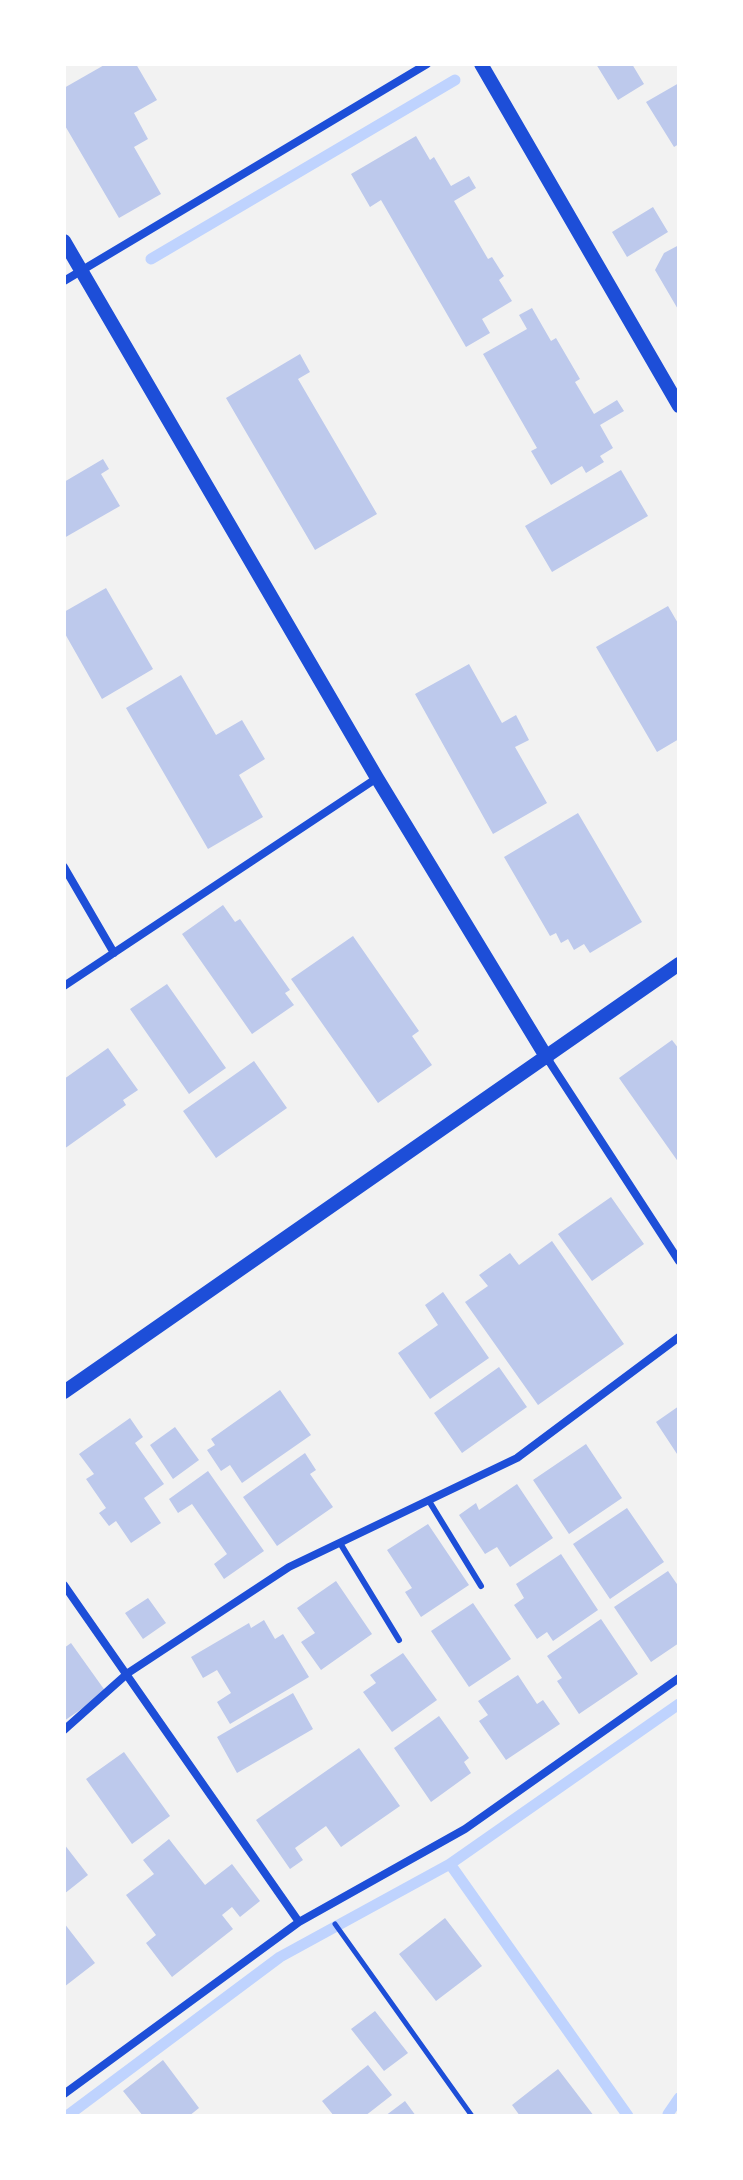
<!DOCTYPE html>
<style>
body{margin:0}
#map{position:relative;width:743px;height:2180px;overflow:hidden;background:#f2f2f2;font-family:Mulish,sans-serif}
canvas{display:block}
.frame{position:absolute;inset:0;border:66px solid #fff;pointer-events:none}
</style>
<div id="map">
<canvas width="743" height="2180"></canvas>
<div class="frame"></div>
</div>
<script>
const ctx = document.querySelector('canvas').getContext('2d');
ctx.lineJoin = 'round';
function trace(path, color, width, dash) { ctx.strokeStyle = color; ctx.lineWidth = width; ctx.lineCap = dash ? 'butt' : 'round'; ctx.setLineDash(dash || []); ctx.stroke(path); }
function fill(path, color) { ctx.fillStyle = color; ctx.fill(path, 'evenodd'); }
trace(new Path2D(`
 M151,259L455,80
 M450,1864L628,2116
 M668,2114L679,2098
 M67,2116L280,1957L450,1864L679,1704`), '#bfd3fe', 11);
fill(new Path2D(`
 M106,64H136L157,100L134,113L148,139L134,147L161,194L119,218L64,124V88Z
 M596,64H632L644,84L618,100Z
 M679,83V144L674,147L646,102Z
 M416,136L430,160L434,157L451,186L469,176L476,188L454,201L488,259L492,257L504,276L499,280L512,301L482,319L490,333L466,347L381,200L370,207L351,174Z
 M653,207L668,232L627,257L612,232Z
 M679,245V311L655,270L664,253Z
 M532,308L551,341L556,338L580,379L575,382L594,414L617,400L624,411L600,425L613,448L600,456L604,462L586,473L582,466L551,485L531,451L537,448L483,354L527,329L519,315Z
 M300,354L310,372L298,379L377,514L315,550L226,398Z
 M103,459L109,469L101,474L120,506L64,538V482Z
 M621,470L648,516L552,572L525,526Z
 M106,588L153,669L102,699L64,632V612Z
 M668,606L679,625V739L657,752L596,647Z
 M469,664L502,723L516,715L529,740L515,747L547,803L493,834L415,694Z
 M181,675L216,735L242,720L265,759L239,775L263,817L208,849L126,708Z
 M578,813L642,922L590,953L584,944L574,950L568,939L561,943L556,933L550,936L504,857Z
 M223,905L235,922L240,919L290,990L285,993L294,1005L252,1034L182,934Z
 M353,936L419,1031L412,1036L432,1065L378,1103L291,979Z
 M167,984L226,1068L189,1094L130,1009Z
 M672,1040L679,1049V1163L619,1078Z
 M108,1048L138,1090L123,1100L126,1105L64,1149V1079Z
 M254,1061L287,1108L216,1158L183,1111Z
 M611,1197L644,1244L592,1281L558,1234Z
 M552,1241L624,1344L538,1405L465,1302L488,1286L479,1275L510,1253L519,1265Z
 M443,1292L489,1358L430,1399L398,1353L438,1325L425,1305Z
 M499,1367L527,1407L462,1453L434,1413Z
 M280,1390L311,1435L242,1483L230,1465L221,1471L207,1450L215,1445L211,1439Z
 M679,1406V1457L656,1422Z
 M130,1418L143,1437L135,1443L164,1484L144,1498L161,1523L131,1543L116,1521L109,1526L99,1513L106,1508L86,1479L94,1474L79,1454Z
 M175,1427L199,1460L173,1479L150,1445Z
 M586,1444L622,1498L569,1534L533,1480Z
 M305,1453L316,1470L310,1474L333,1507L277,1546L243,1497Z
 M208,1471L264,1551L224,1579L214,1564L227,1554L192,1504L178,1513L169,1499Z
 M517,1484L553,1538L510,1567L497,1547L485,1554L459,1515L476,1503L479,1510Z
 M627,1508L664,1562L610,1599L573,1544Z
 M428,1524L469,1585L421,1617L405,1592L412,1588L387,1550Z
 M561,1554L598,1610L553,1641L547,1632L537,1639L514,1605L524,1598L516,1584Z
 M668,1571L679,1587V1643L651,1662L614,1607Z
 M336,1581L372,1634L321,1670L301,1642L315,1633L297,1608Z
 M148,1598L166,1623L143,1639L125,1613Z
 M473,1603L511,1659L469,1687L431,1631Z
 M601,1619L638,1674L579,1714L557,1681L562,1678L547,1656Z
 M264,1620L275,1639L283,1634L309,1677L230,1724L217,1702L231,1693L217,1670L203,1678L191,1657L249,1623L251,1628Z
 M71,1643L106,1692L64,1721V1648Z
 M403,1653L437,1700L392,1732L363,1692L376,1683L370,1675Z
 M518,1675L537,1704L543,1700L560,1724L506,1760L479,1721L488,1715L478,1701Z
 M293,1693L313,1729L237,1773L217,1737Z
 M439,1716L469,1758L464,1762L471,1773L431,1802L394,1748Z
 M359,1748L400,1806L341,1847L326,1826L295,1848L303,1860L290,1869L256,1820Z
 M124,1752L170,1816L132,1844L86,1779Z
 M169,1839L205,1885L232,1864L260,1901L240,1917L232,1907L222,1915L233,1929L172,1977L146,1943L156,1935L126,1895L154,1874L143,1860Z
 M64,1844L88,1875L64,1894Z
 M445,1918L482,1966L436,2001L399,1954Z
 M64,1923L95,1963L64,1987Z
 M375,2011L408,2053L384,2071L351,2029Z
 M163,2060L199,2108L189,2116H143L123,2091Z
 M368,2065L392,2095L365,2116H334L322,2101Z
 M558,2069L594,2116H520L512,2105Z
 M405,2101L416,2116H385Z`), '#bdc9ec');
trace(new Path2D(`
 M335,1924L472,2116`), '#1d4ed8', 5);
trace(new Path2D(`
 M429,1501L481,1586
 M340,1543L399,1640`), '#1d4ed8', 6);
trace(new Path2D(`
 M64,281L427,64
 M64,867L114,953
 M64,986L377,778
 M547,1058L679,1261
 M64,1585L299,1922
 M64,1730L128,1673L289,1567L517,1458L679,1337
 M64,2094L299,1922L465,1829L679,1678`), '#1d4ed8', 8);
trace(new Path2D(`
 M481,64L679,406
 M64,241L377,778L547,1058
 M64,1392L679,964`), '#1d4ed8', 14);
</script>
